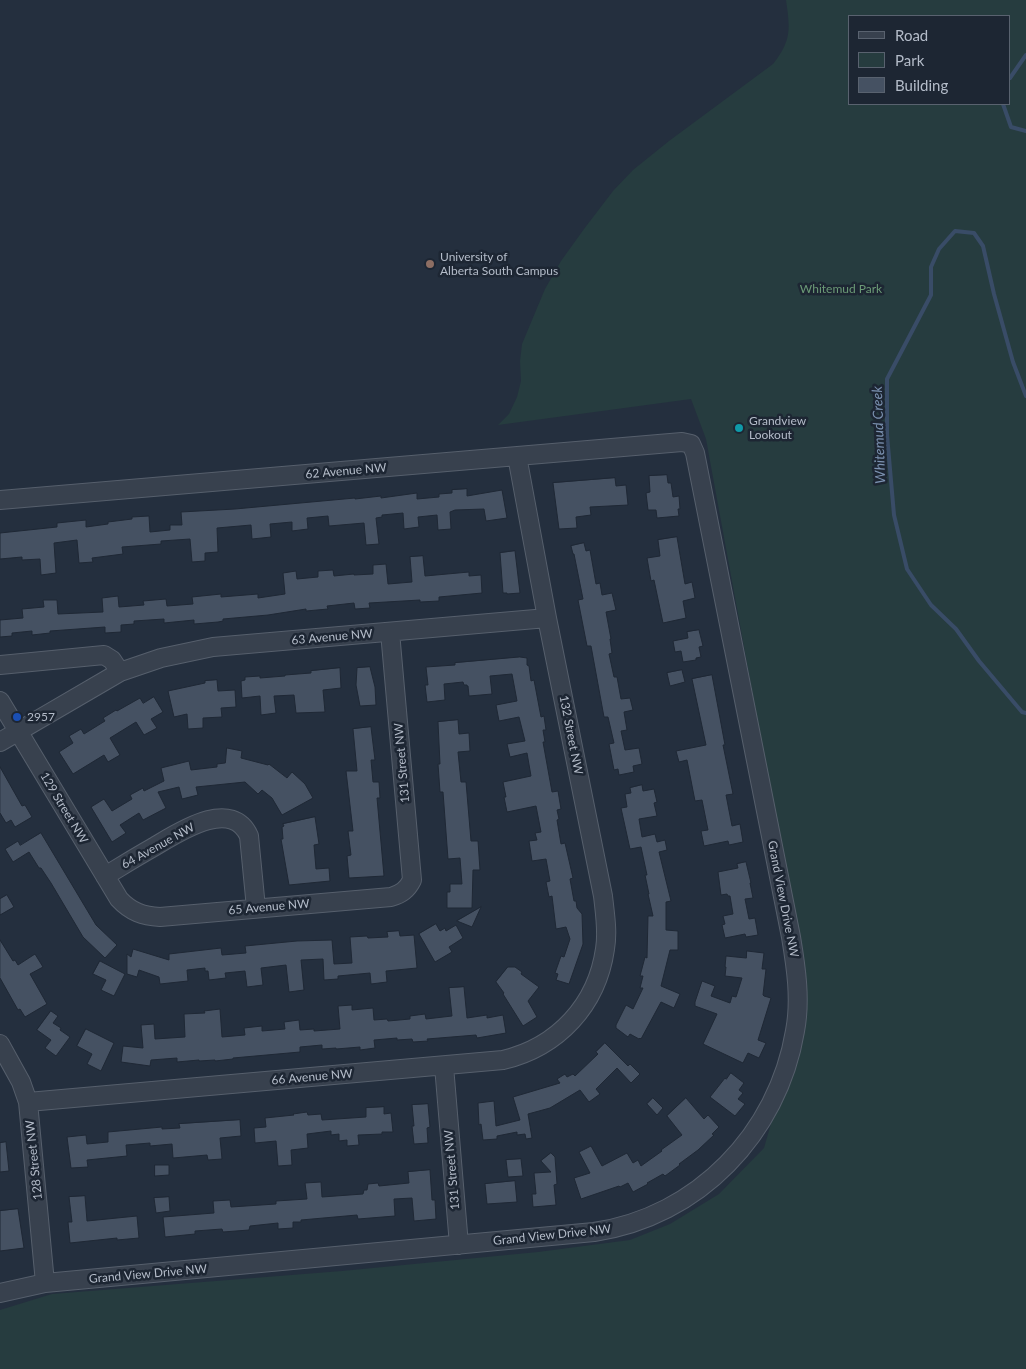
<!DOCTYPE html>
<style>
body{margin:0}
#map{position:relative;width:1026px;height:1369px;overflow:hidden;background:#242f3e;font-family:Lato,sans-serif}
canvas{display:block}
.legend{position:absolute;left:848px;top:15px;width:162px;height:90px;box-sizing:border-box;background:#1d2633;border:1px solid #59626f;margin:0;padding:6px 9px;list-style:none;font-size:15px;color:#b4bcc9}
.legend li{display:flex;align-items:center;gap:10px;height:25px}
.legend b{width:25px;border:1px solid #59626f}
</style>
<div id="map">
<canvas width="1026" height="1369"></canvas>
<ul class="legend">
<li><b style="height:6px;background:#38414e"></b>Road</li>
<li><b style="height:14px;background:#263c3f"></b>Park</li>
<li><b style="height:14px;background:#455162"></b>Building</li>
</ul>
</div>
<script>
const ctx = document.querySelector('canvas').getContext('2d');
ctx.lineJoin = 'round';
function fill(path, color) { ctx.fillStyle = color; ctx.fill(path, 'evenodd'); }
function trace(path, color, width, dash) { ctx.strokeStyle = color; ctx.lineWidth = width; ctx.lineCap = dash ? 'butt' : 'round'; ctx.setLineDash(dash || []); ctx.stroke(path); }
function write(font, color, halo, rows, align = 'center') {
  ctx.font = font + ' Lato,sans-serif'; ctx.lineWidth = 5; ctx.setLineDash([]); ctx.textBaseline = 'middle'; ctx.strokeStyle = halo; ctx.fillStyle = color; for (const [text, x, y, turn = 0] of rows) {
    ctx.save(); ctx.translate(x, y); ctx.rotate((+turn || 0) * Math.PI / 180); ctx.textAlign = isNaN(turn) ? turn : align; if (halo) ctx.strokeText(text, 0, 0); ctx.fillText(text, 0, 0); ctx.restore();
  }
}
fill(new Path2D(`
 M786,0H1026V1369H0V1310L52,1294L342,1271L538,1252L630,1240L670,1224L719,1194L764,1148L804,1009L794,920L706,439L691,399L498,425L509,414L517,397L521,381L520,361L522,344L545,289L561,261L584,229L613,191L633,170L669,141L773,64C792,40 790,29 786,0ZM850,16H1010V104H850Z`), '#263c3f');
trace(new Path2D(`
 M1010,78L1026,55
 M1003,104L1011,127L1026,131
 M1026,396L1013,362L994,294L983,246L974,233L955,231L939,249L931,267V295L887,379V435L894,515L907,569L931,605L956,629L979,661L1022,712L1026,713`), '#394c67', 4);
const building = new Path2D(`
 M667,475L668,483H671L673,497L679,496L680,509H678L679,516L657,518L656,510H648L646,493L650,492L649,476Z
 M615,478L616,486L626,485L628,505L590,507L591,515L576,517L577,528L559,529L553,483Z
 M467,489V496L502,490L507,518L486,521L484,509L455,510L450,512L451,529L438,530L437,515L418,517L419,527L404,529L403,513L382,515V517L376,518L379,544L366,545L364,523L329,526L328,516L307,518L308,529L292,531V522L270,524L271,537L252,539L251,525L217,528L218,552L205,553V561L192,562L190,539L161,541V544L122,547L123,554L92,558L93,562L79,563L77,540L54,543L56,573L41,575L40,559L22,560V557L0,559V533L57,527V523L86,520V527L108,524V522L132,519V517L149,516L150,532L170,530V525H182L181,512L235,509L355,498V499L381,496V498L417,493V499L439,497V494L452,493V490Z
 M677,537L685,584L692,582L695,598L683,601L686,618L663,623L654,580L651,581L647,558L660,556L658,540Z
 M584,543L586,551L590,550L596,584L600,583L602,595L612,593L616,610L606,612L611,639H610L612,653L609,654L614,677H617L621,699L630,698L633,710L624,712L627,730L621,731L625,750L639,748L642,764L633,766L634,772L619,775L618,769L614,770L609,744L614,743L608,717H604L591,646H587L578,600L583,599L574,554H573L571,546Z
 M515,551L520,593L507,594V593H503L500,553Z
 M423,556L425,576L469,572V576L481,575L482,593L439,597V601L420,602V600L369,603L370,608L355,609L354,603L327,606L328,609L306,611V609L268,615L223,619V621L218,622L194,624V620L164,623V619L134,621V624L121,625V632L105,633V627L50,631V633L32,635V631L12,633V636L0,637V620L23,618L22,609L44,607L43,600H57L58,614L103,612L102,598L118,596L119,607L144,605L143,601L166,599L167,606L193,604L192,597L221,594V597L258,594V598L285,594L283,573L296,571L297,579L318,577V571L333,570L334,576L354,574V575L373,574V565L386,564L388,584L412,582L410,557Z
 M699,630L703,646L699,647L701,657L696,658V660L683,662L681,651L675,652L673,641L688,638L687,632Z
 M520,657L527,658V665L529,666L531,681L534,680L541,717L544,716L546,730H543L545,742H543L552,792L558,791L561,809L557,810L559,819L557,820L561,844L565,843L573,878L570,879L574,901H576L577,908L582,914L583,944L569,984L556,980L558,974L555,973L561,956L564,957L570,939L566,927L556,929L552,896L549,897L546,882L550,881L546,859L532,861L529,841L537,840L535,833L541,832L536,806L507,812L504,797H506L503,782L531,776L527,753L510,757L507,744L525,741L519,717L499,721L496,705L517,701L512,674L490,676L492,694L469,696L468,686H467V685H464L463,682L444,684L445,700L427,702L425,685H428L426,667L455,665V663Z
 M370,667L375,687L376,705L360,706L356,685L357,668Z
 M340,668L341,688L323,690L325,712L296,713L294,695L274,696L276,713L261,715L260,696L242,698L241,681L245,680V677L260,676V678L285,676V675L311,673V671Z
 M682,670L685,682L670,686L667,673Z
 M712,675L725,745H723L733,794L726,795L732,826L740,824L743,842L729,845L728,841L704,846L701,831L708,830L702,800L695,801L687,760L679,762L676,751L706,745L692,679Z
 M217,680L218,691L235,690L236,707L221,708L222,717L203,718V728L188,729L187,714L174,717L168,691L205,683V681Z
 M154,697L163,712L151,719L157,728L144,735L136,722L110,738L120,755L108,762L104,755L73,774L59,752L73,743L69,736L81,729L84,734L105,721L103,718L116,710L117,711L140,698L143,703Z
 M458,720L459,734L469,733L470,751L458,752L461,782H466L471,841H478L480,870H473L472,908H447V892H450V884H462L460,858L448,859L443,792H440L438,764H440L438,722Z
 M371,727L375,760H371L373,782H379L380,798H377L384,876L349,878L347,856L351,855L348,831H353L346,771H357L353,729Z
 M227,748L242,751L241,758L268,765L269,764L287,778L292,772L305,784L313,798L282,815L272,798L262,790L258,794L245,782L196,787L198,795L182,799L179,787L158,792L166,808L143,820L139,813L120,825L126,833L112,842L91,807L104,799L112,811L132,799L130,795L143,788L144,791L164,781L161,768L189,761L191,770L217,767V764L225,763Z
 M0,767L22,806L25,805L32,817L15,827L11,820L6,823L0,813Z
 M642,785L643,791L654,789L657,802L654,803L657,816L639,819L642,837L655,834L657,842L665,840L667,850L659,852L671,901L666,902V930L678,931V950H670L661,986L680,994L674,1008L661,1002L641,1039L640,1038L639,1039L630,1034L628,1037L616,1028V1025L626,1005L633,1009L643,988H640L643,976H640L645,957L647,958L648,916H653L648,894H649L645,875H647L641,847L630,849L621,808L627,807L625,794L631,793L630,788Z
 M315,817L319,844L314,845L316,869L329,868L330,881L289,885L281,839H283L282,827L284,826L283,824Z
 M41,833L96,925L117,945L105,958L83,937L51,883L41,868H39L29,852L13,862L5,849L18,841L20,845Z
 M746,862L751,883H750L753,898L745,899L749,919L755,918L758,935L746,937L745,934L725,938L722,925L725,924L723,916L733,914L730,896H728L727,894L721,895L718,872L738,868L737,864Z
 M7,895L14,907L0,915V899Z
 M481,907L472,927L457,921Z
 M436,924L440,931L445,928L446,931L456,925L463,938L449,947L452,952L435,962L419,934Z
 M399,931L400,936L414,935L417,968L386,971L387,982L371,984L370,973L338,976V979L324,980L323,959L301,960L304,990L289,992L286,965L261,968L263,985L247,987L245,971L225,973L226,978L209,980L208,971H205V968L187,970L188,981L160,984L159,977L139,970L137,977L127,974V954L131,957L133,949L169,960V954L221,948L222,955L246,953L245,946L297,941L332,940L334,964L352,963L350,937L367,936L368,938L388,937L387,932Z
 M0,940L13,961L15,960L18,965L35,954L43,967L30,974L47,1004L25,1017L20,1009L18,1010L0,978Z
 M747,951L764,953L762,969H766L763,995L764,996L771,998L758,1040L766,1043L759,1058L748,1053L743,1063L703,1044L717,1014L695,1006V1002L702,981L715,986L711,996L730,1003L732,996L736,997L742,978L725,976L726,967H725L726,956L746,958Z
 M100,961L125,974L114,996L101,990L106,980L93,974Z
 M508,967H515L522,972L521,974L539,987L528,1001L537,1017L523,1026L503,994L504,993L496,982Z
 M464,987L467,1018L487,1015V1018L503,1015L506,1033L477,1038L476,1035L427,1039L428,1041L413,1042L412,1039L397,1040V1038L374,1040L375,1048L360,1050V1047L336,1049V1048L322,1049V1045L300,1047V1052L233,1058V1059L215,1061V1060L199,1061V1060L177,1062V1058L151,1060L150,1066L121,1062L123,1046L143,1048L141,1025L154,1024L155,1039L185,1037L184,1014L205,1013L204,1011L220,1009L222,1037L245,1035L244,1028L262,1026V1031L285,1029L284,1022L299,1020L300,1030L314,1029V1031L340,1029L338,1006L352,1005V1010L373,1008L374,1020L387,1019L388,1021L410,1019V1016L425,1014L426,1019L452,1016L449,988Z
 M51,1011L58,1016L53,1023L61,1028L60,1030L70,1037L56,1056L45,1048L51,1040L37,1030Z
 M86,1029L114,1043L101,1071L87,1064L92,1054L77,1046Z
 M605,1043L628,1066L630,1064L640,1074L631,1083L617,1068L596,1089L600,1094L589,1102L580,1090L550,1108L528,1114L532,1138L526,1139L525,1134L517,1135V1132L497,1136V1139L483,1140L481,1124L479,1125L478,1103L494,1101L496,1126L520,1120L513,1097L560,1083L557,1079L565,1074L567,1077L573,1074L575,1076L598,1054L596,1052Z
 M731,1073L744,1083L739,1090L743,1093L738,1099L745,1104L735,1116L710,1097L725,1078L726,1079Z
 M653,1098L663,1108L657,1115L647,1104Z
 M686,1098L704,1119L708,1115L719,1127L712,1134L714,1135L698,1150L679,1164L680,1165L665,1176L663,1174L647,1183L648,1184L633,1192L628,1183L620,1187L619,1186L581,1199L574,1178L590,1173L579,1152L591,1146L602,1166L627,1153L633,1163L638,1160L641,1166L662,1151L661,1150L682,1135L667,1116Z
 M428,1104L430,1127L427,1128L428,1143L414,1144L412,1126H414L412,1105Z
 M384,1107V1114L391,1113L393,1132H382V1134L358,1135L359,1145L347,1146V1140L339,1141V1134L331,1135V1131L307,1134L308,1148L291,1150L292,1165L278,1166L276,1141L255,1143L254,1128L266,1127L265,1118L294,1115L293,1114L307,1112L308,1115L321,1114L322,1120L366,1117V1108Z
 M240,1120L241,1136L220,1138L222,1159L208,1160L207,1155L173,1158L172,1144L150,1146V1143L126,1145L127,1156L87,1160L88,1167L71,1168L67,1137L86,1135L87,1144L108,1142V1132L162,1127V1129L180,1128L179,1124Z
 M6,1142L9,1171L0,1172V1143Z
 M551,1153L555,1157L557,1184L554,1185L556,1205L533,1207L532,1194H536L534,1173L551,1172L541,1161Z
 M521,1159L523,1176L508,1177L506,1160Z
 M155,1165H169V1175L155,1176Z
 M430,1170L432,1200H435L436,1219L414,1221L412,1198L394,1199L395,1216L358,1219L357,1215L301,1220V1222H293V1228L278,1229V1223L250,1226L249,1230L223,1232L222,1229L195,1231V1234L165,1237L163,1217L214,1213L213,1201L230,1200L231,1207L276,1204V1201L307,1199L305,1183L321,1182L322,1197L363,1194L364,1190H367L368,1184L378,1183L379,1186L409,1183L408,1172Z
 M515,1181L517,1202L487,1204L485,1184Z
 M85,1196L87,1221L137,1216L139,1238L117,1240V1238L70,1243L68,1222H72L69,1197Z
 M169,1197L170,1211L156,1213L154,1198Z
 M18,1209L24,1248L0,1251V1211Z`);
fill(building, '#455162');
trace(building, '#1f2835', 1);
const minor = new Path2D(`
 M0,500L682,442L691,444L695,453L791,937C796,967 801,1000 795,1031C778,1133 698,1217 594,1232L45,1283L0,1293
 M0,665L104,655L112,660L120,672
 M0,701L119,899C131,912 143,916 160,917L391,897C401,894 407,890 412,880L390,632
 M0,742L120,672L161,658L213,647L547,618
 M105,876C120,867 136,857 152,848C176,834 231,796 249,836L256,908
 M0,1044L21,1082L28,1102L45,1283
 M444,1066L459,1245
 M28,1102L503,1060C558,1047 597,1005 605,949C608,932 605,914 603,896L547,618L517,456`);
trace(minor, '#565f6c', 20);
trace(minor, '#38414e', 18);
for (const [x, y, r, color] of [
 [430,264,5,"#8d6e63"],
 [739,428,5,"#0f9aa8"],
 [17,717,5,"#1a4fb4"]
]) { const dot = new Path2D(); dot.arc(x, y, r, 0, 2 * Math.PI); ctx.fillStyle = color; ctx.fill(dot); trace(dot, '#1d2633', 2); }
write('12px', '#b4bcc9', '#1d2633', [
 ["University of",440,257],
 ["Alberta South Campus",440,271],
 ["Grandview",749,421],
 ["Lookout",749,435],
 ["2957",27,717]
], 'left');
write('12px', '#6b9a76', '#1d2633', [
 ["Whitemud Park",841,289]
]);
write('12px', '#b4bcc9', '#1d2633', [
 ["62 Avenue NW",346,471,-5],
 ["63 Avenue NW",332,637,-5],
 ["132 Street NW",571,735,79],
 ["131 Street NW",402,763,-95],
 ["129 Street NW",64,808,59],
 ["64 Avenue NW",158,846,-29],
 ["Grand View Drive NW",783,899,79],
 ["65 Avenue NW",269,907,-5],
 ["66 Avenue NW",312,1077,-5],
 ["128 Street NW",34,1160,-96],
 ["131 Street NW",452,1170,-95],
 ["Grand View Drive NW",552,1235,-6],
 ["Grand View Drive NW",148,1274,-5]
]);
write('italic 14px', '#7c92b1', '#1d2633', [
 ["Whitemud Creek",879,435,-92]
]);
</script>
